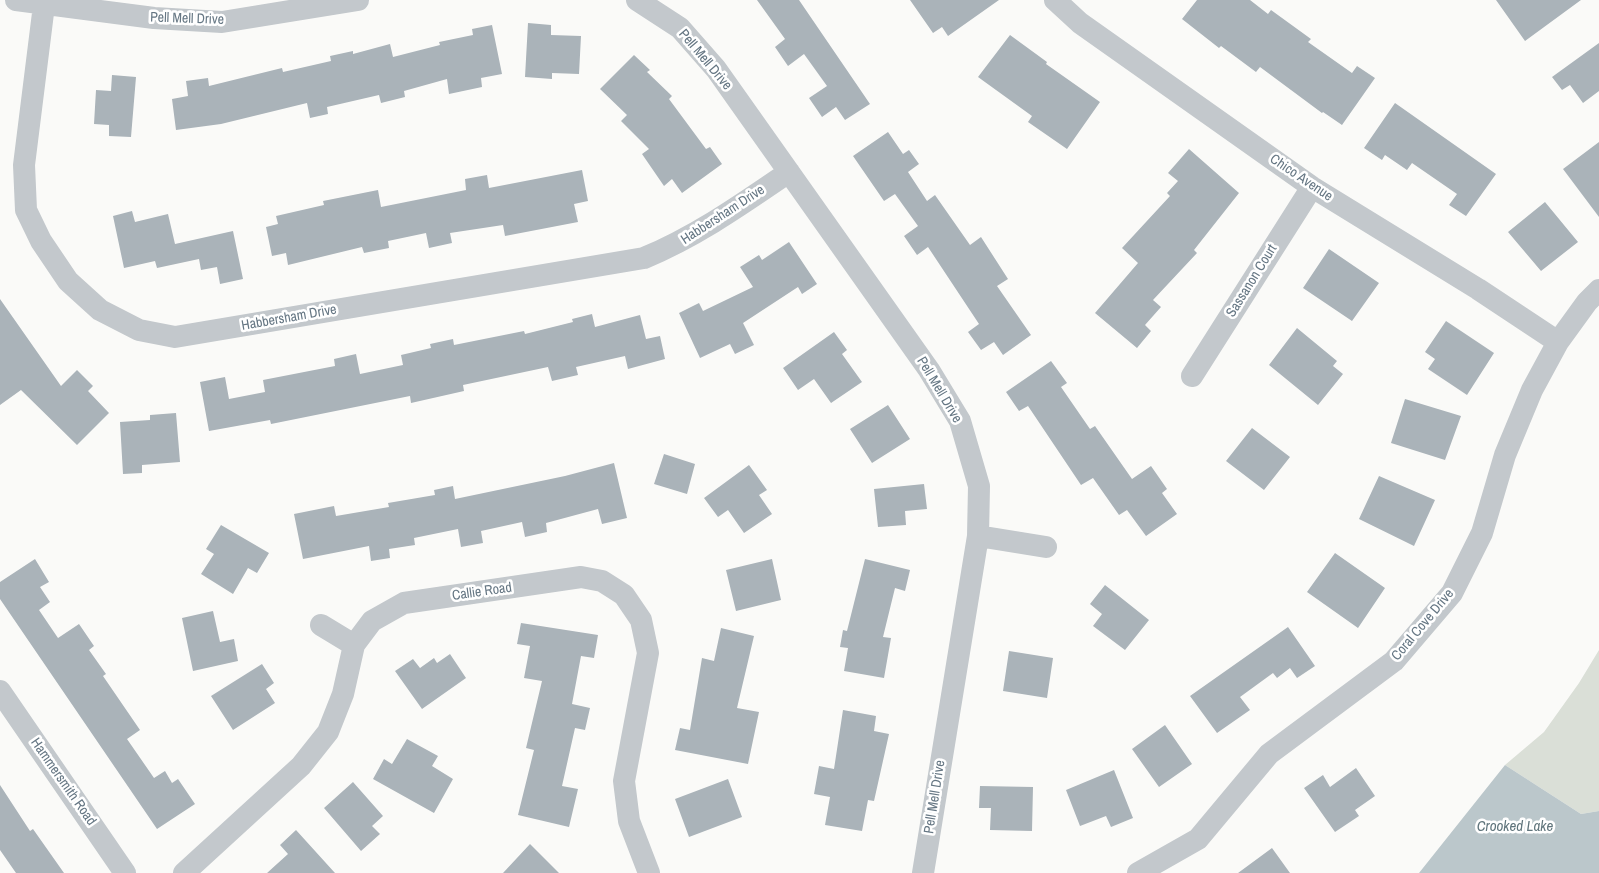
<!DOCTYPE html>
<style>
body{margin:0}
canvas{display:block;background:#fafaf8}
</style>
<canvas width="1599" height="873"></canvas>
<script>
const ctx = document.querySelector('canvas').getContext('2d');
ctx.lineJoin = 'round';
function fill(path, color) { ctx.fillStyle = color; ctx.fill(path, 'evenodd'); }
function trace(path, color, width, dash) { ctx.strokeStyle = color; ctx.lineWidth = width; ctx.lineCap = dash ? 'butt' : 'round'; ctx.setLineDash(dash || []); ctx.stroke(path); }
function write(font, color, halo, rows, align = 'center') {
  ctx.font = font + ' "Archivo Narrow",sans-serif'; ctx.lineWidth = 5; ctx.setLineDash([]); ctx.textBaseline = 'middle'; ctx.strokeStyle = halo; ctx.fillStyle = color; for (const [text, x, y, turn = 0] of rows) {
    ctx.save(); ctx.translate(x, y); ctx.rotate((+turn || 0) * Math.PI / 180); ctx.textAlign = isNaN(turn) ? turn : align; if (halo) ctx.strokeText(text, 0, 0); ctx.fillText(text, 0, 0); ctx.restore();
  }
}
fill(new Path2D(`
 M1599,650V811L1581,814L1505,765L1544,732L1579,683Z`), '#dadfd7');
fill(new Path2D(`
 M1505,765L1581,814L1599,811V873H1419Z`), '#bbc7cb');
fill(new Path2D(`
 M757,0H799L870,104L845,120L836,107L822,117L809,98L827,86L804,54L788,66L775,47L785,39Z
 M910,0H999L948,36L942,27L933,33Z
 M1197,0H1250L1268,14L1271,10L1311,39L1308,42L1352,73L1357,66L1375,78L1342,125L1323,112L1322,113L1260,67L1256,72L1221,46L1219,48L1182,19Z
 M1496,0H1581L1525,41Z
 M528,23L551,25V35L581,36L579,74L552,73V79L525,77Z
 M492,25L502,74L481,78L482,87L449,94L447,79L404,91L405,97L381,103L379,95L327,107L328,114L310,118L307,103L221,124L176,130L172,99L188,96L186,81L208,78L209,86L282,68L283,72L331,61L330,56L353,51V54L390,44L393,57L440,45L439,42L473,35L472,29Z
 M1010,35L1047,62L1046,64L1100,102L1067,149L1028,122L1032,116L978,77Z
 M1599,43V91L1583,103L1570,85L1562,90L1552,77Z
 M634,55L650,70L647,72L672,96L669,99L706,149L710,147L722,164L682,193L672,179L664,186L642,154L649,149L621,121L627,115L600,89Z
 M112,75L136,77L131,137L109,136V125L94,124L96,90L111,91Z
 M1395,103L1496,174L1466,216L1449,205L1457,194L1412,163L1407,170L1385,155L1382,160L1364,148Z
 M888,132L903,154L909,150L919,164L908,172L927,201L935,195L970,245L981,237L1008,279L997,286L1031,335L1003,355L994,342L981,350L968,332L979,324L928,247L917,255L904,236L918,226L895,194L884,201L853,156Z
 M1599,142V217L1563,169Z
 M1189,149L1239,193L1194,250L1197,253L1153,300L1161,307L1145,325L1151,331L1137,348L1095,313L1138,263L1122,248L1170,196L1167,193L1178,181L1168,173Z
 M582,170L588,201L574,204L578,222L505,236L503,225L450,233L452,243L429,248L426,233L388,241L389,248L364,253L362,247L288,265L286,253L272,256L266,227L278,224L276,216L324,205L323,201L378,190L381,207L466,190L465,179L487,175L489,188Z
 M1545,202L1578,242L1541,271L1508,232Z
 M132,211L135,222L168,214L175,244L233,231L243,279L220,284L217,267L201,270L199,259L157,268L155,261L124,268L113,216Z
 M789,242L817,284L802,294L798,287L743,323L754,345L735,354L730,344L700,358L679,313L699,303L703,311L753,287L740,267L759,255L762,260Z
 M1329,249L1379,283L1352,321L1303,288Z
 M0,299L61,386L77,370L93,386L88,391L109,413L77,445L21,390L0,405Z
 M592,314L595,327L640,315L646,339L660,336L665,359L628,369L625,356L576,367L578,375L552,381L548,367L463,385L464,391L411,403L410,396L271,424L270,420L209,431L200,382L225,377L229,399L265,392L263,380L335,366L334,359L356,354L360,374L403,365L401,355L431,348L430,344L453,339L454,345L524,331L525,334L573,322L572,319Z
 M1446,321L1494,353L1467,395L1428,369L1435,359L1425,352Z
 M1297,328L1337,361L1333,366L1343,374L1318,405L1269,365Z
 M834,332L847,350L842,354L862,382L831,403L814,379L798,390L783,368Z
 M1051,361L1067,383L1061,387L1090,429L1095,426L1132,479L1151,466L1167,489L1162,493L1177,514L1146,536L1127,510L1119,515L1093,478L1081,485L1028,406L1019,411L1006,392Z
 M1405,399L1461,416L1445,460L1391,443Z
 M888,405L910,439L872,463L850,429Z
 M176,413L180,462L142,465V473L123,474L120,422L150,420V415Z
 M1252,428L1290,457L1264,490L1226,461Z
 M664,454L695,464L687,494L654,484Z
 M614,463L627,518L602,524L598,509L546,523L547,532L525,537L522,522L481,531L483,543L461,547L458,529L414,538L415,545L389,549L390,558L371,561L369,546L303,559L294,514L334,506L336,516L389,507L388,503L435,495L434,490L453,486L455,499L565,476Z
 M749,465L767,490L759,495L772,514L744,533L728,510L718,517L704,498Z
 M1379,476L1435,500L1414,546L1359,519Z
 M924,484L927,509L905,511L906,525L878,527L874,489Z
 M221,525L269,553L257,573L248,568L233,594L201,574L214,554L206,549Z
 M1335,553L1385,588L1358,628L1307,592Z
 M35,559L49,582L40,587L50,602L39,610L58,638L79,624L94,646L89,650L106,674L103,676L140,730L127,739L154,778L165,771L172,783L178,779L195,804L157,829L0,599V582Z
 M772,559L781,600L736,611L726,570Z
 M865,559L910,570L905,591L895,588L883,637L891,638L884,678L844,671L848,648L840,647L843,630L847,631Z
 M1105,585L1149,620L1125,650L1093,626L1102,614L1090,604Z
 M213,611L220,642L234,639L238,661L193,671L182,618Z
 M521,623L598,635L594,658L581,656L572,704L590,708L585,730L575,728L562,786L578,789L569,827L518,815L534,750L526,748L542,681L524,678L530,646L517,644Z
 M1288,627L1315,666L1297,678L1290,668L1277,678L1273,673L1240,697L1250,710L1217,733L1190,696Z
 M721,628L754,636L737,708L759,712L748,764L675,750L680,728L690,730L702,658L714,661Z
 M1009,651L1053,658L1047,698L1003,691Z
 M450,654L466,678L422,709L395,671L413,659L420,668L434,658L437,663Z
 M262,664L274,683L266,689L275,703L233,730L211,696Z
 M843,710L876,716L874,731L889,734L874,801L868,800L862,831L825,825L830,797L814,794L819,766L834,769Z
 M1165,725L1192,764L1159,787L1132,749Z
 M407,739L438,756L432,766L453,779L434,813L373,779L384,759L392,764Z
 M1356,768L1375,796L1355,810L1359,816L1335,832L1304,788L1323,775L1330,787Z
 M1114,770L1133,818L1111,827L1106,816L1080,826L1066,790Z
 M728,779L742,817L689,837L675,799Z
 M353,782L383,816L372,826L380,834L361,851L324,808Z
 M0,785L30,831L33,829L64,873H16L0,850Z
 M980,786L1033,787L1032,831L990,830L991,808H979Z
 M296,830L335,873H267L288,854L280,845Z
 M530,844L559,873H503Z
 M1272,848L1290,873H1238Z`), '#aab3b9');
trace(new Path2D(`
 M16,0L154,18L222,22L358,0
 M637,0L680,28L716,69L929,370L960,421L979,486L978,536L923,873
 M1055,0L1080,23L1312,187L1478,289L1558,342
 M44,5L24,165L26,210L41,241L68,281L100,310L139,330L175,337L644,258C697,236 742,204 789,172
 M1192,376L1312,187
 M978,536L1046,547
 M321,625L354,645
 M0,691L125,873
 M184,873L301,766L328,732L343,694L354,645L372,621L404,603L581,577L602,581L624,595L641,620L648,653L624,781L629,821L649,873
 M1138,873L1198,839L1269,754L1394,661L1452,593L1482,533L1505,455L1532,390L1558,342L1587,302L1599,290`), '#c3c8cc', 22);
write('14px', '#657683', '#fff', [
 ["Pell Mell Drive",187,19,2],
 ["Pell Mell Drive",705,60,50],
 ["Chico Avenue",1301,178,34],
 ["Habbersham Drive",723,215,-33],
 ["Sassanon Court",1252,281,-58],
 ["Habbersham Drive",289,318,-10],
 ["Pell Mell Drive",939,390,59],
 ["Callie Road",482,592,-8],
 ["Coral Cove Drive",1423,625,-50],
 ["Hammersmith Road",63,782,55],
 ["Pell Mell Drive",935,797,-81]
]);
write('italic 15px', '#60757c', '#fff', [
 ["Crooked Lake",1515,827]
]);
</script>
